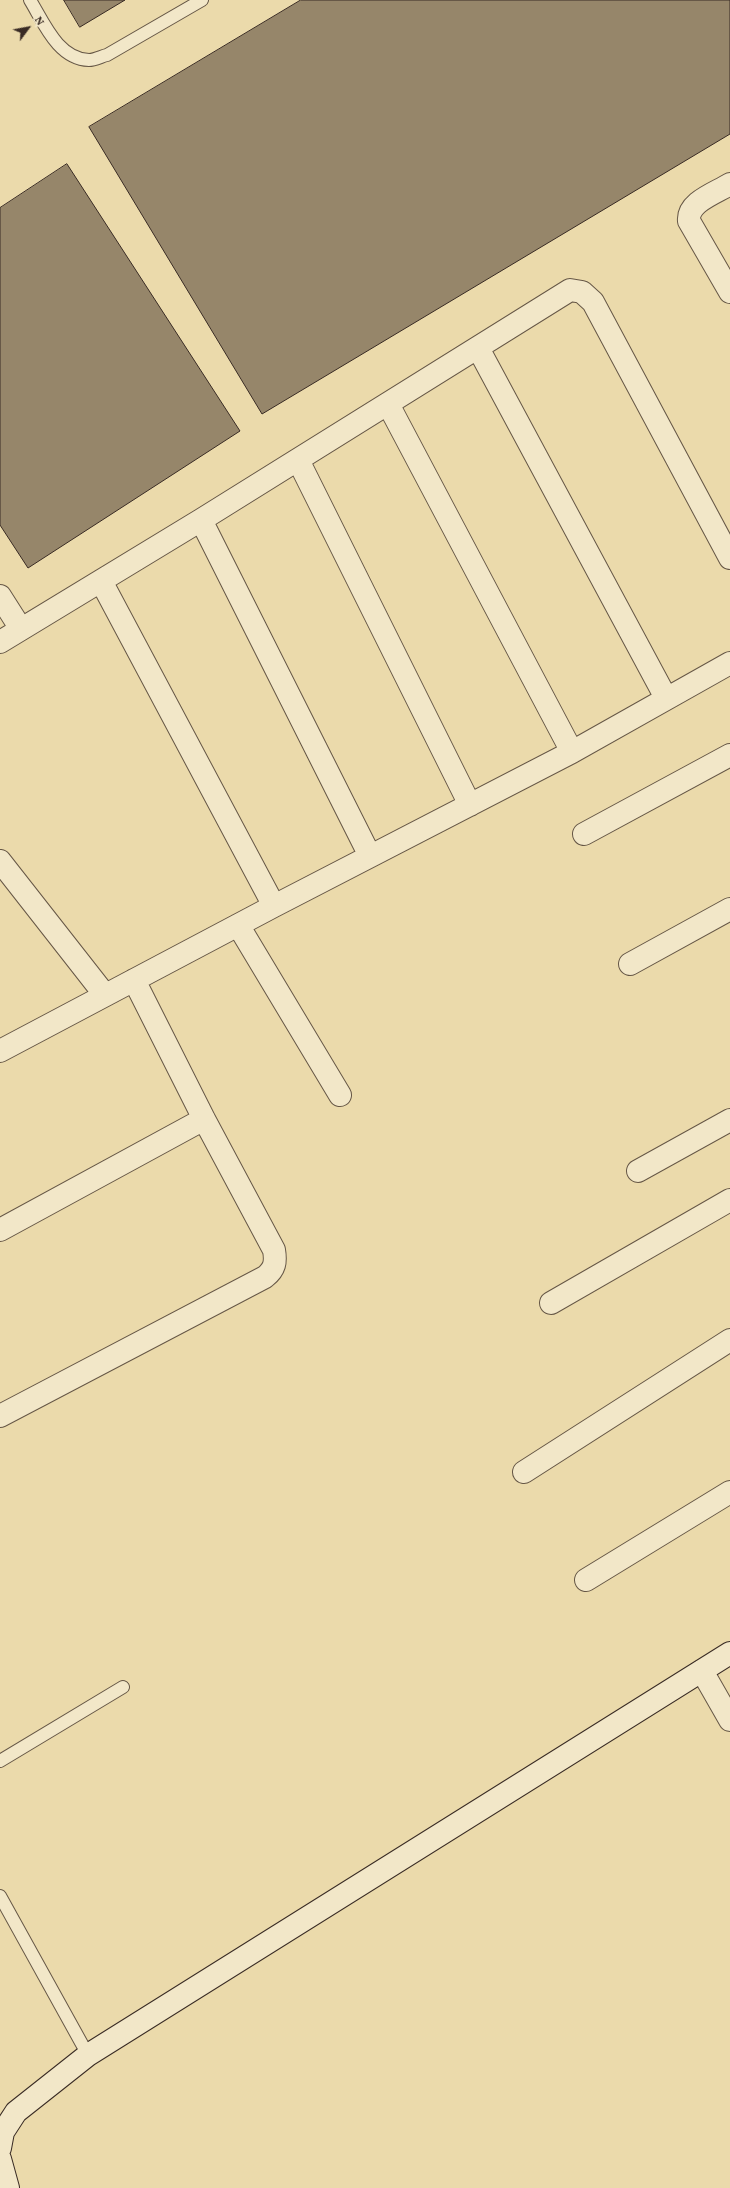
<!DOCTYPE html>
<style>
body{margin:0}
#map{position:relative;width:730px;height:2188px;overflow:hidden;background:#ebdaab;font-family:Vollkorn,serif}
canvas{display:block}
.north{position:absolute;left:8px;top:8px;width:40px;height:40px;-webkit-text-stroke:3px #f2e7c8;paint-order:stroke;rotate:58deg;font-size:11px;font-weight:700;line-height:16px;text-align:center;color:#392b24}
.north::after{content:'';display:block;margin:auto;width:14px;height:18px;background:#392b24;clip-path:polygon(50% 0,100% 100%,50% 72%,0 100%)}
</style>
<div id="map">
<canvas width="730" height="2188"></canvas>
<div class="north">N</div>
</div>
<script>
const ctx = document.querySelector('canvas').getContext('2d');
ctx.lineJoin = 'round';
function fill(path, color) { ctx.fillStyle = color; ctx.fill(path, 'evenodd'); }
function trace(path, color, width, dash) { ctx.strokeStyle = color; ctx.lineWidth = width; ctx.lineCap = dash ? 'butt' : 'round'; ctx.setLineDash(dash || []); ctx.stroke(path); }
const building = new Path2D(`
 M64,0H125L80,27Z
 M301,0H730V134L262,414L89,127Z
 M67,164L240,431L28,568L0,525V208Z`);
fill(building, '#96866a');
trace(building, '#392b24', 1);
const lane = new Path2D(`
 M30,0C44,23 58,59 89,60C95,60 102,56 107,55L202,0
 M0,1761L123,1687
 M0,1896L88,2055`);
const street = new Path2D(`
 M730,184C716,193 687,202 689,221L730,292
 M478,348L666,698
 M388,404L572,752
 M298,460L470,805
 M201,520L370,856
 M101,581L274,906
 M0,596L21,629
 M0,642L201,520L570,290L582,292L593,302L730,558
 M584,834L730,755
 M0,861L105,995
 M238,925L340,1095
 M630,964L730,909
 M0,1051L274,906L572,752L730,663
 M638,1171L730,1120
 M0,1230L204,1119
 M551,1303L730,1200
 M0,1416L265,1277C275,1269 276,1262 274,1250L204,1119L134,980
 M524,1472L730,1340
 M586,1580L730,1492
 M702,1671L730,1720`);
const secondary = new Path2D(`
 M0,2148L3,2132L16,2112L88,2055L730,1653
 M0,2159L8,2188`);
trace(lane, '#665746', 14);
trace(street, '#665746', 24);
trace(secondary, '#392b24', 24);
trace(lane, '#f2e7c8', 12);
trace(street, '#f2e7c8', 22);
trace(secondary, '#f2e7c8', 22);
</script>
